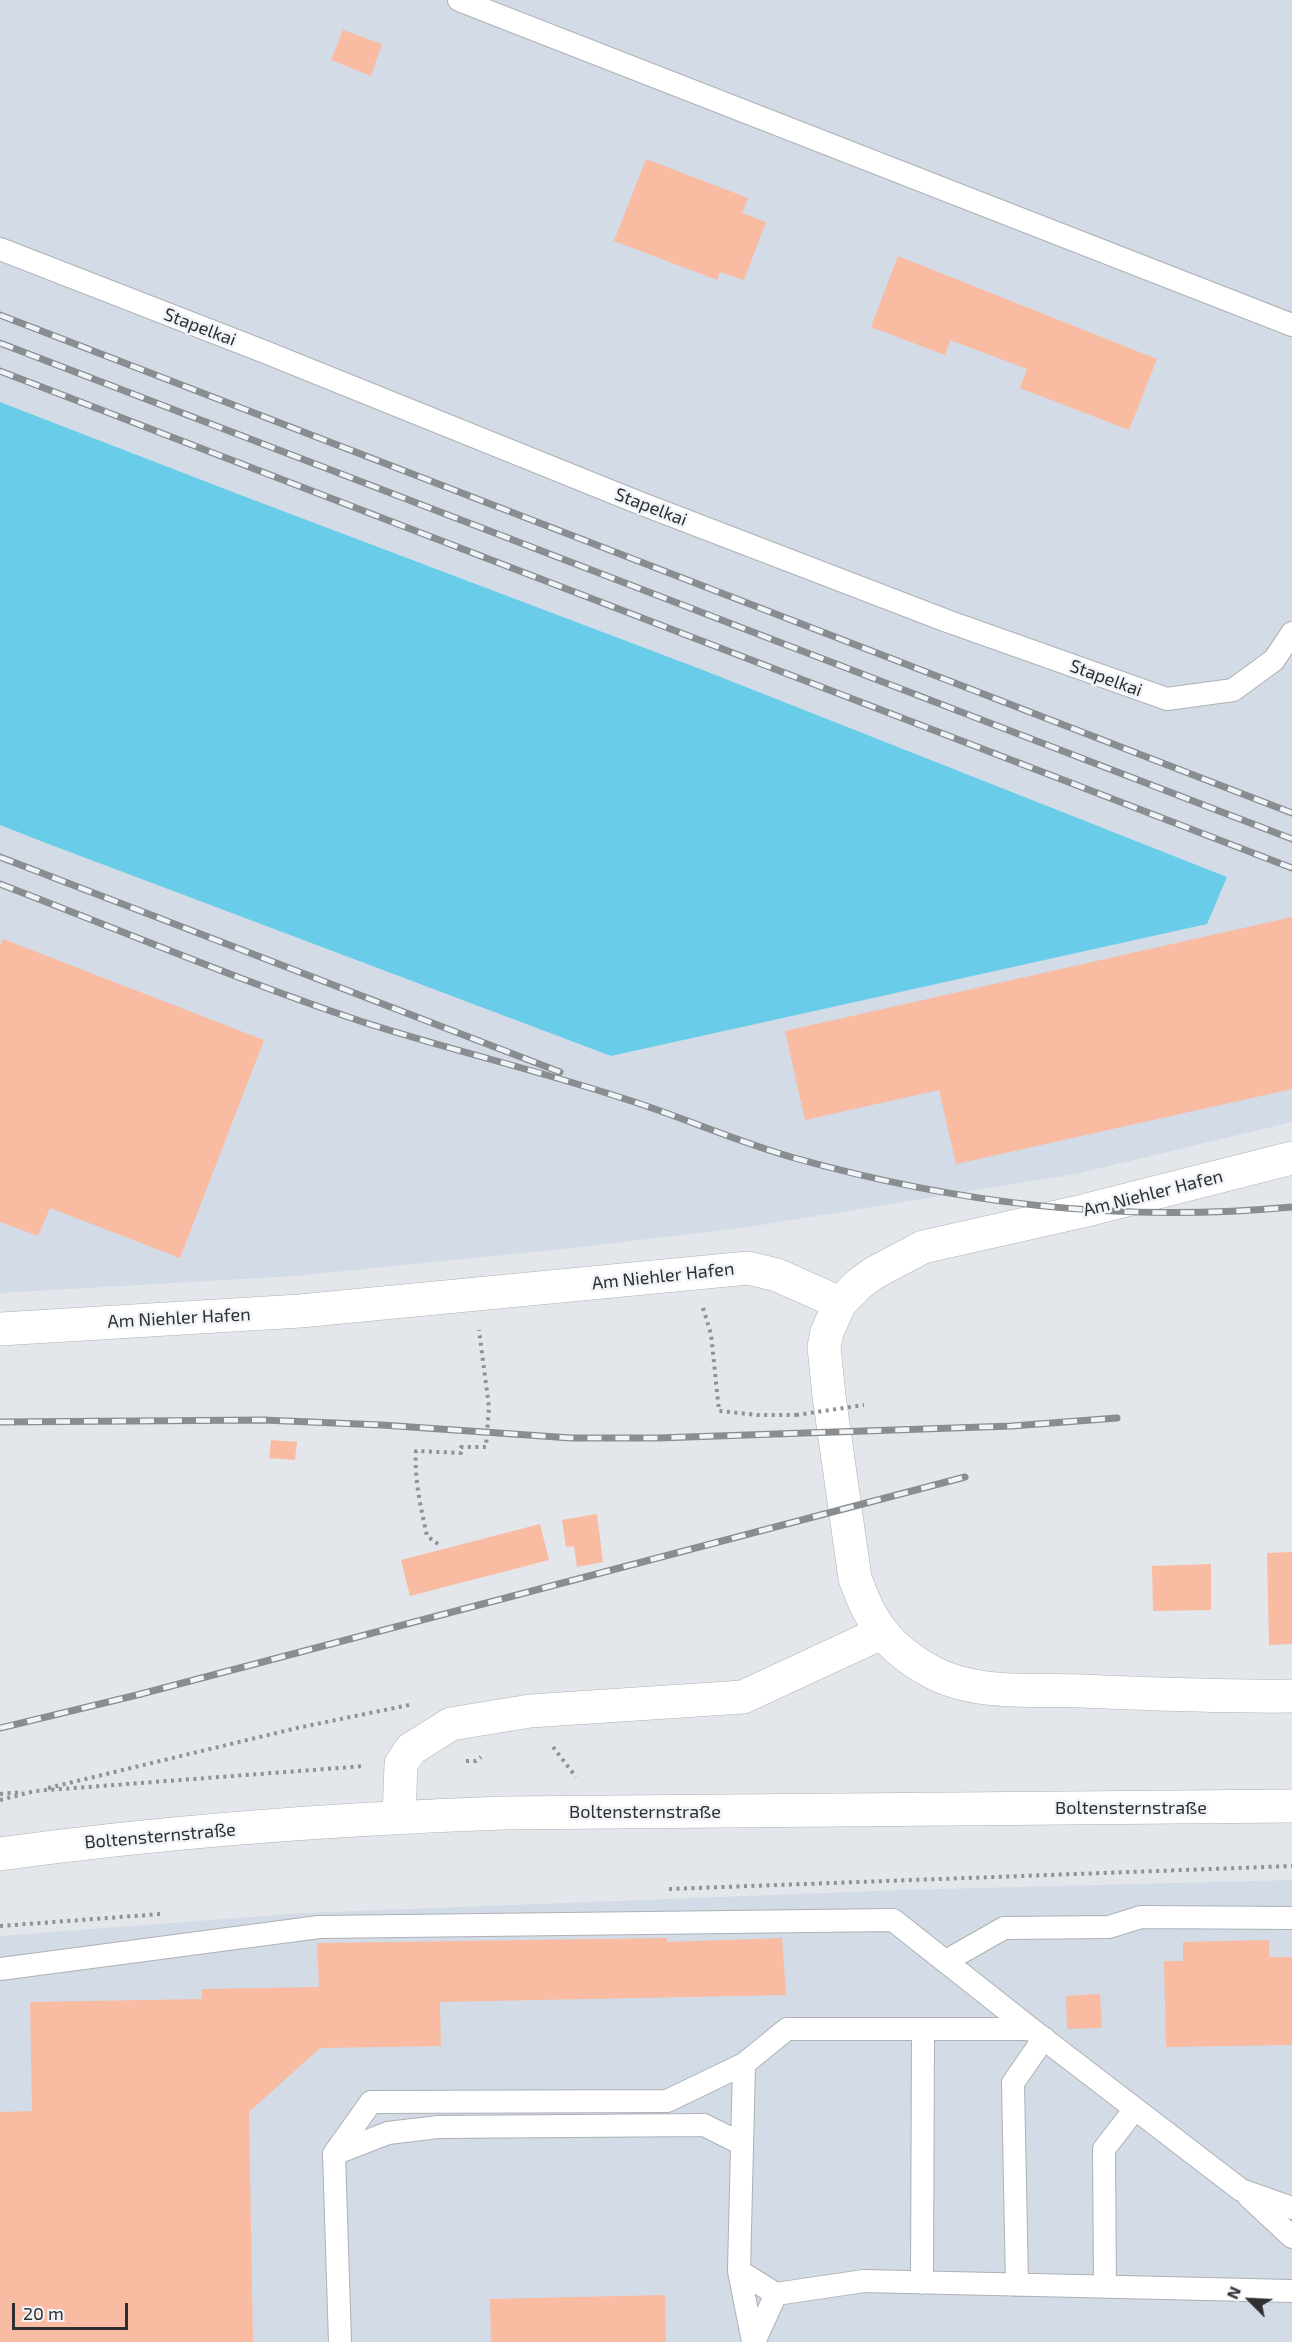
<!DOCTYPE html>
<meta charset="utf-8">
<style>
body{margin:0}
#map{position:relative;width:1292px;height:2342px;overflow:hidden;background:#e3e7ec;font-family:"Exo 2",sans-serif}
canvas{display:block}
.north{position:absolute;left:1220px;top:2270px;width:60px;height:60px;-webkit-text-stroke:4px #f0f4f9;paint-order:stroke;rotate:294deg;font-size:16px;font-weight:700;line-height:24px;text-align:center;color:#2d2f31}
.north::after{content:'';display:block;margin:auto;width:21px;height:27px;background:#2d2f31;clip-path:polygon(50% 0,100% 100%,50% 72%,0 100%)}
.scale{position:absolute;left:12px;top:2303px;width:116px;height:27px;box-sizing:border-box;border:3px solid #2d2f31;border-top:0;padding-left:8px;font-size:18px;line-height:21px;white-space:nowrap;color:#2d2f31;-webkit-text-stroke:4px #f0f4f9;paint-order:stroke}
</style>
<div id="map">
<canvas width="1292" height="2342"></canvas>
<div class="north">N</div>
<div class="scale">20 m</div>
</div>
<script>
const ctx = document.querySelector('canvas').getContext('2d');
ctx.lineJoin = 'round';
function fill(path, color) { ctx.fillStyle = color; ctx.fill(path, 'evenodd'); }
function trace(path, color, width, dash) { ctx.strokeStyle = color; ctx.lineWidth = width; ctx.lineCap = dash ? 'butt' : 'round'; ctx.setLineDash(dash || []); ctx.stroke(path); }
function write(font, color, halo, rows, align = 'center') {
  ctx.font = font + ' "Exo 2",sans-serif'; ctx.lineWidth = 5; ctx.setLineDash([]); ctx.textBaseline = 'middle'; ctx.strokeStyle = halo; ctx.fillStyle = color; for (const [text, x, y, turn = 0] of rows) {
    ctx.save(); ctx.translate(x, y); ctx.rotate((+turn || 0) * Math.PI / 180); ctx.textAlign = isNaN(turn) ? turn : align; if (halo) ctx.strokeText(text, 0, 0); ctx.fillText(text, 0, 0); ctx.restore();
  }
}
fill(new Path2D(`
 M0,0H1292V1122L1076,1174L748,1227L564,1249L295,1276L0,1293V825L611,1056L1227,877L703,670L238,494L0,402Z
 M1292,1880V2342H0V1936L304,1913L902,1890Z`), '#d3dbe6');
fill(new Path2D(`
 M0,402L238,494L703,670L1227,877L1207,924L611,1056L46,843L0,825Z`), '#69cce8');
fill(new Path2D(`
 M343,30L382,44L371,76L331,60Z
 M646,159L748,198L742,213L766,222L744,280L720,272L717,280L614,241Z
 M898,256L1157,359L1129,430L1020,388L1027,369L950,340L945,355L871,327Z
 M1292,917V1089L956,1164L939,1090L805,1120L785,1031Z
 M3,939L264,1040L180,1258L50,1208L38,1236L0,1222V946Z
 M271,1440L297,1442L295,1460L269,1458Z
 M597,1514L603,1562L577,1567L574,1546L566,1547L562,1520Z
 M540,1524L549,1560L410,1596L401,1560Z
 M1292,1552V1644L1269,1645L1267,1553Z
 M1211,1564V1610L1153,1611L1152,1566Z
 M667,1938V1942L782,1938L786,1995L440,2002L441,2046L320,2048L249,2112L253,2342H0V2112L32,2111L30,2002L202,1999V1989L319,1987L317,1943Z
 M1269,1940V1957H1292V2045L1166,2047L1164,1961H1183V1942Z
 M1100,1994L1102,2028L1067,2029L1066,1996Z
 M665,2295L666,2342H491L490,2299Z`), '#f9bba2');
const lane = new Path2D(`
 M459,0L1292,325
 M0,249L265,352L637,502L947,621L1167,699L1233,690L1274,660L1292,633
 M946,1961L1004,1928L1109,1927L1141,1917L1292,1918
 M0,1969L319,1927L893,1920L1031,2029
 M334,2154L388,2133L438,2127L704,2125L742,2144
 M1249,2197L1292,2237
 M1292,2208L1241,2190L1031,2029H787L744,2064L739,2271L776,2294L864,2281L1292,2291
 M739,2271L753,2342
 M922,2283L923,2029
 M1017,2285L1013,2083L1044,2038
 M1105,2287L1104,2149L1135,2109
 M340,2342L334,2154L371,2102L667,2101L744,2064
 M754,2342L776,2294`);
const street = new Path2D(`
 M1292,1158L1083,1211L923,1247L874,1273L859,1284L840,1303L827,1332L824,1347L829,1396L855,1578C870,1622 888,1648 930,1671C975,1696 1032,1689 1082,1691C1152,1694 1222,1697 1292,1696
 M0,1329L300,1311L748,1268L777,1275L840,1303
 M399,1817L401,1764L411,1749L451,1724L530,1711L743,1697L881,1633`);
const secondary = new Path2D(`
 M0,1854C167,1831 335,1819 503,1813L1292,1806`);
trace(lane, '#adb1b6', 24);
trace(street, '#adb1b6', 34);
trace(secondary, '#adb1b6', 34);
trace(new Path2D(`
 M703,1308L711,1334L719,1411L758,1415H796
 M438,1544L427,1536C421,1508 414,1480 416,1451L461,1453V1447H486L489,1407L479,1330
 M553,1747L576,1777
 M466,1761H476L481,1757
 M48,1788L297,1728L409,1705
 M0,1794L23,1792
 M0,1800L35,1791L365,1766
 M669,1889L1292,1866
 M0,1926L161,1914`), '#8e9195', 4, [3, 4.5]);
trace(lane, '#fff', 22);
trace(street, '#fff', 33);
trace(secondary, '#fff', 33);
const rail = new Path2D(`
 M0,315L1292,813
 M0,343L1292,839
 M0,371L1292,868
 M0,857L560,1072
 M0,884C120,930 238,980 360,1021C446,1049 533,1069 619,1097C677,1115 733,1140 791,1157C958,1204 1119,1223 1292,1207
 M0,1422L263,1420L382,1425L571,1438H658L1012,1426L1117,1418
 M0,1728L137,1695L965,1477`);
trace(rail, '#898d90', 7);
trace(rail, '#f0f4f9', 4.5, [14]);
trace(new Path2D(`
 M796,1415L864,1405`), '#8e9195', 4, [3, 4.5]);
write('18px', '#2d2f31', '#f0f4f9', [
 ["Stapelkai",200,327,21],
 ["Stapelkai",651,507,21],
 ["Stapelkai",1106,678,20],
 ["Am Niehler Hafen",1153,1193,-14],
 ["Am Niehler Hafen",663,1276,-6],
 ["Am Niehler Hafen",179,1318,-3],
 ["Boltensternstraße",1131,1808],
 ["Boltensternstraße",645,1812],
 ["Boltensternstraße",160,1836,-5]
]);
</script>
